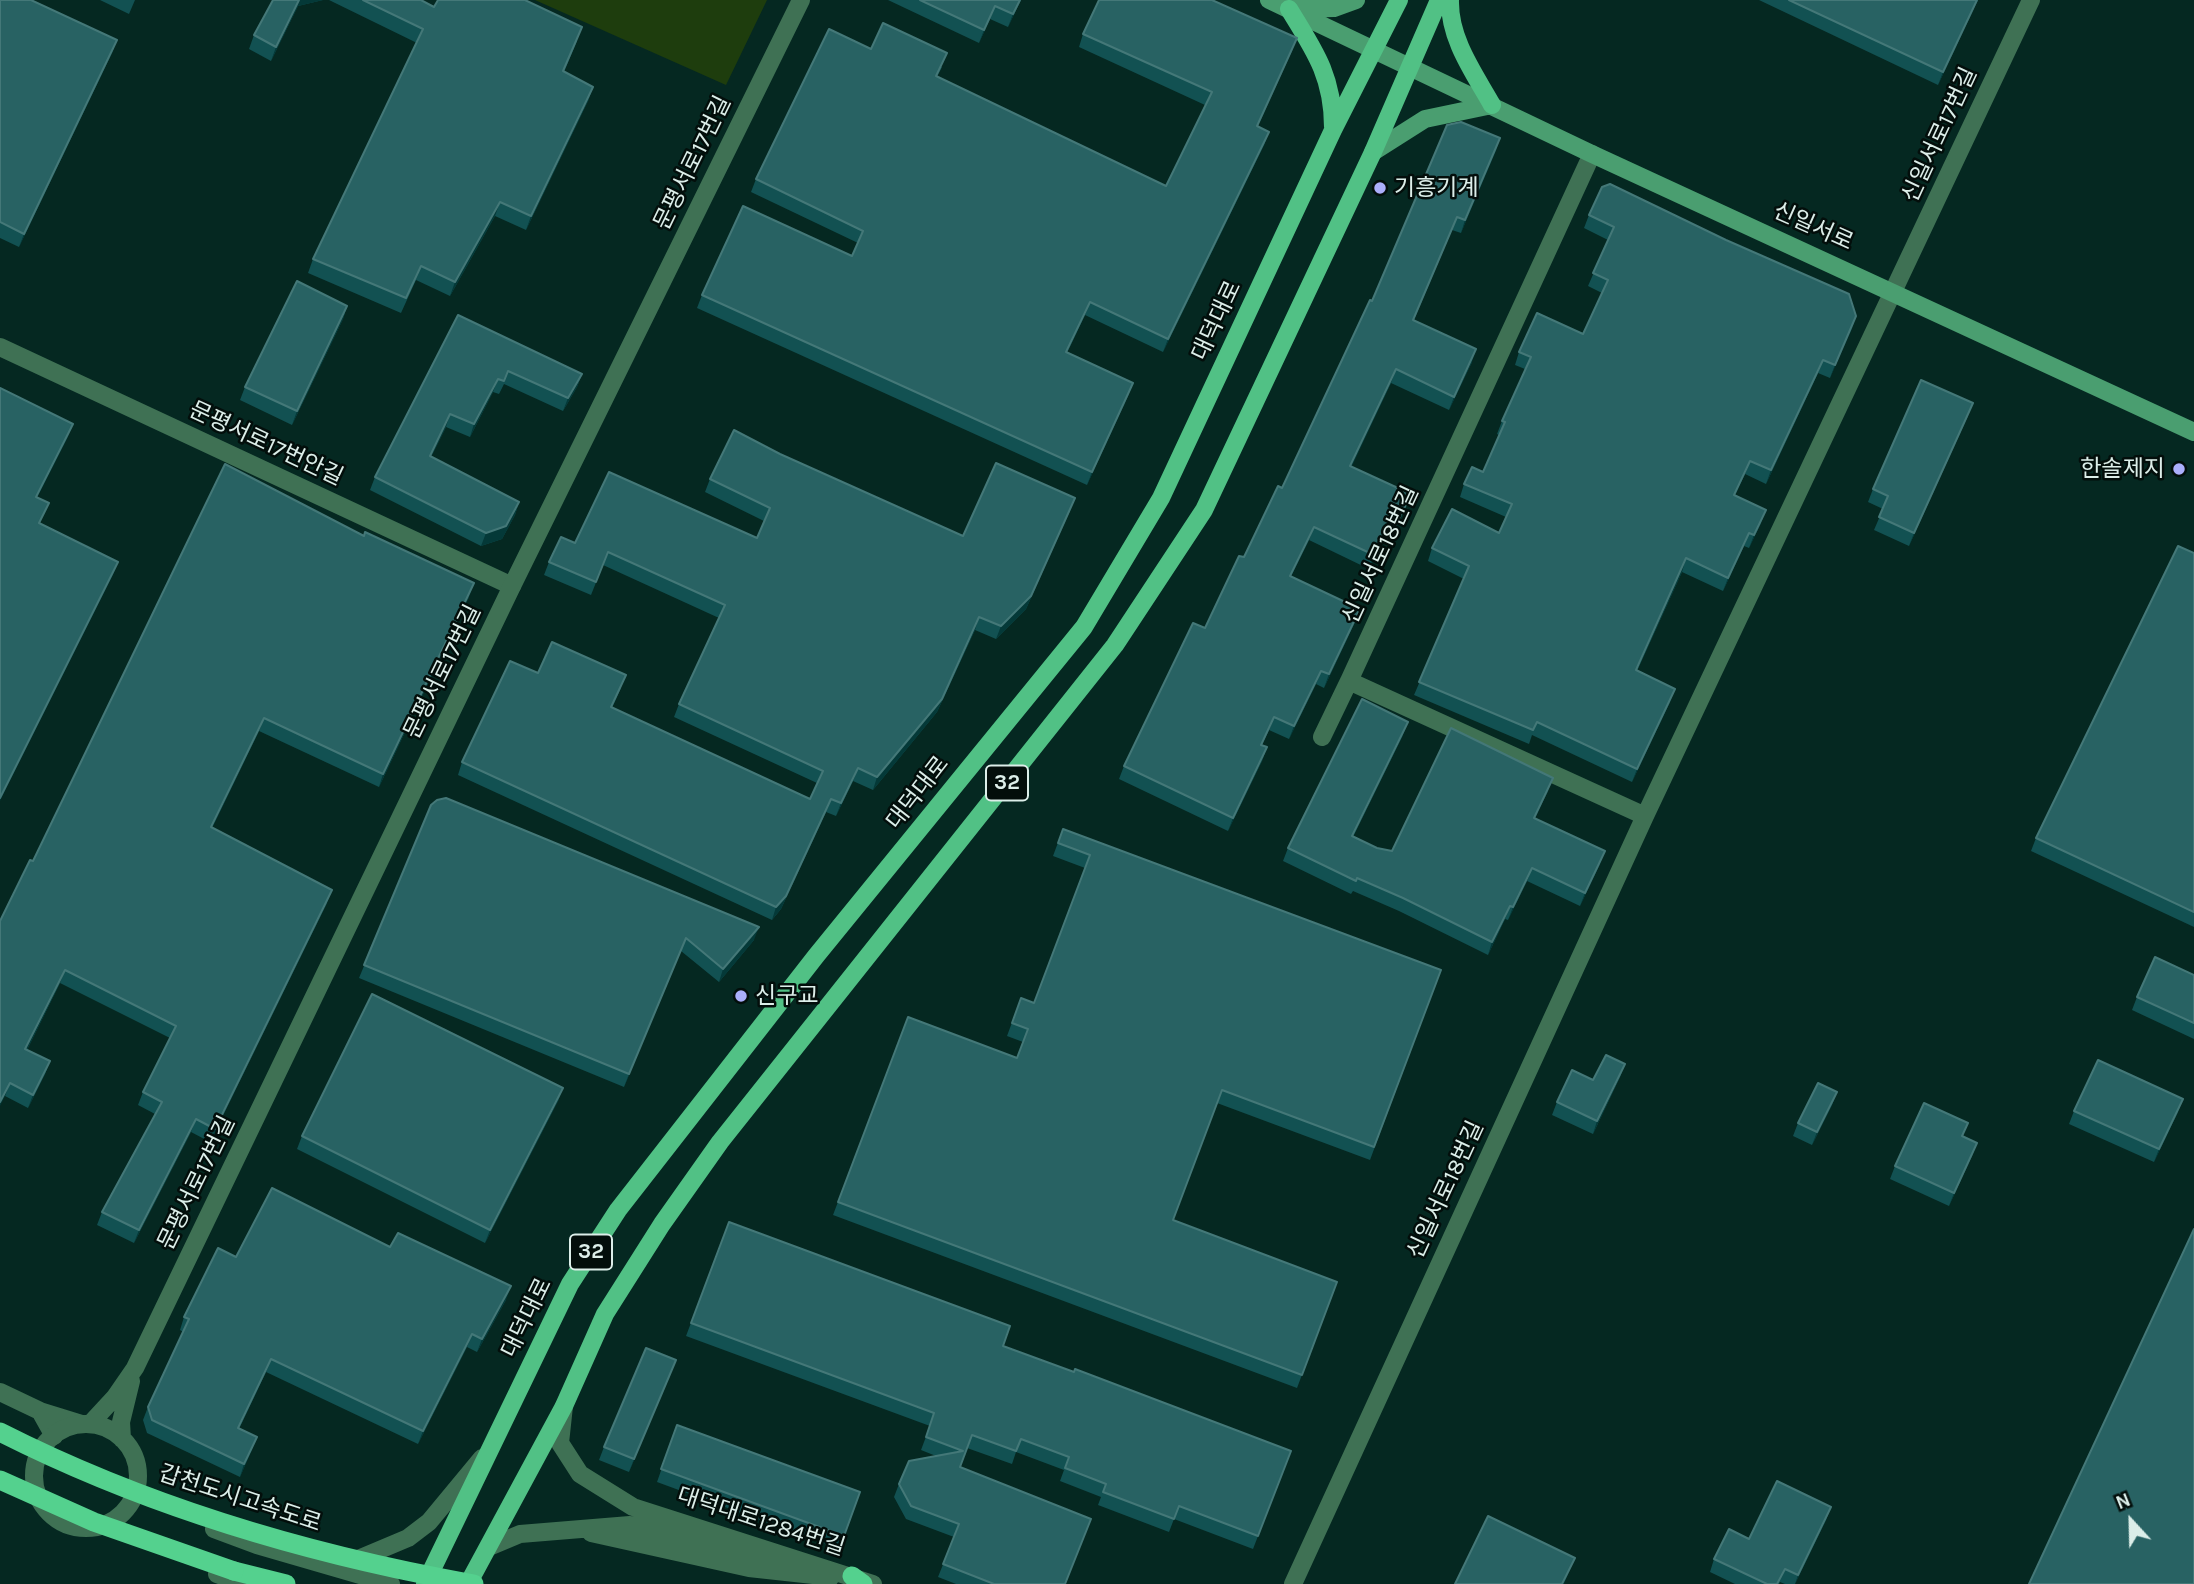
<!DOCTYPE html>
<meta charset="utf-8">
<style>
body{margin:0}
#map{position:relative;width:2194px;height:1584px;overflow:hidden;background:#052821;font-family:Karla,sans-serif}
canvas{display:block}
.north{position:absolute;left:2096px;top:1486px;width:70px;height:70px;-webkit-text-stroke:5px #030e0b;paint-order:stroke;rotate:338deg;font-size:19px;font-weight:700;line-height:28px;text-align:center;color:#dceee9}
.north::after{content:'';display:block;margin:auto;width:24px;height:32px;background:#dceee9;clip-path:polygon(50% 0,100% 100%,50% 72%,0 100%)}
</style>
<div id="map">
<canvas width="2194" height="1584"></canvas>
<div class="north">N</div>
</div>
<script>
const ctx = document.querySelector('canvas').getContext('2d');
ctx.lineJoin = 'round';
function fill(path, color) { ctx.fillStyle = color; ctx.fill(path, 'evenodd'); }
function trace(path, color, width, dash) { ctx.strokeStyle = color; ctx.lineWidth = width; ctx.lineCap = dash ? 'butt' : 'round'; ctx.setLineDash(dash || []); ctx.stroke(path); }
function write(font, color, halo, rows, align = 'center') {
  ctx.font = font + ' Karla,"Noto Sans KR",sans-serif'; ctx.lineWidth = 5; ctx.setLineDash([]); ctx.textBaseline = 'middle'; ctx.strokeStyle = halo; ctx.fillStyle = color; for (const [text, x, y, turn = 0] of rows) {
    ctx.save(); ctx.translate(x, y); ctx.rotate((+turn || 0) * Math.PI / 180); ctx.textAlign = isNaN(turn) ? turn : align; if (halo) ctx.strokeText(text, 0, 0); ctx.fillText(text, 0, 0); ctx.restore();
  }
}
fill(new Path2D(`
 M535,0H767L726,85Z`), '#1e3d0d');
trace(new Path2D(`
 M1592,154L1349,681L1645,816
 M0,347L512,586
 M1322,737L1349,681
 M0,1392L40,1411L82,1424
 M564,1406L560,1443L580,1474L633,1507L873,1584
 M40,1411L54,1436
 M591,1533L749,1568L831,1577
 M489,1547L520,1534L630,1525L684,1537L784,1569
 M1293,1584L1645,816L2031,0`), '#3f7154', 18);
trace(new Path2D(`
 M90,1424L115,1397L135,1368L512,586L801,0
 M34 1476a52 52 0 1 1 104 0a52 52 0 1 1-104 0Z
 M122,1439L121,1422L131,1381
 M214,1529L257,1545L391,1584
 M351,1562L408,1538L429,1522L482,1458
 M217,1574L243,1584`), '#3f7154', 18);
trace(new Path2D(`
 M1269,0L1592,154L2194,432
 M1291,9L1334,8L1356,0
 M1373,152L1425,119L1492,105`), '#4a9e70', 18);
trace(new Path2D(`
 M1450,0C1449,39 1474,73 1492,105
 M1289,9C1315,51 1333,77 1333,127
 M425,1584L570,1284L618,1210L816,956L1084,627L1161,498L1333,130L1399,0
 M468,1584L564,1406L605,1314L662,1224L720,1142L1115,645L1204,510L1373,152L1439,0`), '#51c185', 18);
trace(new Path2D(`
 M234,1571L286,1584
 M852,1576L863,1584`), '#54d18e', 19);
trace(new Path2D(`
 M0,1432C148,1507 311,1555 474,1584
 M0,1480L94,1522L234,1571`), '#54d18e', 19);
fill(new Path2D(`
 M0,0L117,40L112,53L19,247L0,238Z
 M100,0H135L129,14Z
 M273,0H323L298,6L271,61L249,49L254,35Z
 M329,0H421L434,7L577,41L564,72L593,87L588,101L526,230L495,216L450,296L416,280L401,313L308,273L313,259L417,43Z
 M888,0H1021L1008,27L990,19L979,43Z
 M1759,0H1978L1938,85Z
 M1083,34L1297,38L1292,51L1258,126L1269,132L1264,145L1163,352L1085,315L1067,353L1133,383L1128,396L1087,485L697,308L702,295L852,256L858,243L751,192L756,179L871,49L942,67L937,77L1166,186L1205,105L1079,47Z
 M1500,138L1461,233L1452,230L1414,320L1472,362L1449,410L1391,383L1351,466L1411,494L1406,507L1389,542L1383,540L1369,569L1309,540L1291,576L1355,622L1324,688L1316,684L1289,739L1269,730L1262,745L1267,747L1262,761L1228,831L1119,779L1124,766L1205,628L1282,488L1372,301Z
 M1589,215L1856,316L1830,378L1818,373L1766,484L1745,474L1735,495L1761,523L1749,548L1744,546L1723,591L1682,572L1637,671L1670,702L1632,782L1532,735L1529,744L1414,695L1464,579L1428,561L1432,548L1499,533L1506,517L1460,497L1464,484L1483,472L1499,435L1497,434L1502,421L1525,369L1515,365L1519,352L1583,334L1602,293L1588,286L1608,240L1584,228Z
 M347,306L343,319L292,425L240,400L245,387Z
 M458,315L582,374L577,387L563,411L504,384L499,394L493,392L470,437L446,427L431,457L519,502L515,515L502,539L481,546L370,490L375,477Z
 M1968,416L1909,546L1874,530L1883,509L1868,502L1873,489Z
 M780,454L963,536L1070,511L1026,609L996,639L975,630L937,712L873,790L853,781L836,816L826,812L781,909L772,920L458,775L462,762L538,673L621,688L612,708L810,799L817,783L674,717L679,704L719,618L603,565L591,595L544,575L549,562L575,543L757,538L764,521L705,492L710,479Z
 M364,536L469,597L379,787L259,731L212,828L327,903L210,1142L191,1132L134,1243L97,1225L102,1212L155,1114L138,1105L143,1092L170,1038L60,983L27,1050L50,1061L45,1074L28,1108L5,1096L33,861Z
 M2194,553V927L2031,851L2036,838Z
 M1403,735L1353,837L1377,848L1392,851L1548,791L1535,818L1600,864L1580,906L1527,881L1508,920L1505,919L1488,955L1399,911L1353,891L1351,894L1283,861L1288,848Z
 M431,805L754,940L719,982L681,951L624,1087L359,978Z
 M1063,829L1441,970L1370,1160L1217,1103L1173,1220L1337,1282L1297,1388L833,1215L908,1017L1017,1058L1023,1042L1007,1036L1021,998L1034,1003L1085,868L1053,856Z
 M2194,975V1039L2132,1010L2137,997Z
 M1625,1064L1620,1077L1593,1134L1552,1115L1557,1102L1593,1080Z
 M563,1088L558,1101L485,1243L297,1149L302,1136Z
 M1837,1092L1832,1105L1812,1145L1793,1136L1798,1123Z
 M2074,1111L2178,1112L2154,1162L2069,1124Z
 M1963,1136L1977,1143L1972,1156L1949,1206L1890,1179L1895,1166Z
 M729,1222L1003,1346L1291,1451L1253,1549L1174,1519L1169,1532L1098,1505L1101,1497L1060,1481L1064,1470L1016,1452L1012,1464L967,1448L960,1467L1065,1584H956L938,1577L954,1537L906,1519L894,1497L899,1484L936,1456L921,1450L930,1426L686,1336Z
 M390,1247L506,1300L477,1352L467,1347L418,1444L266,1372L239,1429L257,1437L240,1477L147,1433L143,1420L148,1407L183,1332L180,1330L184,1317L236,1257Z
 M671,1373L629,1472L599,1460L604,1447Z
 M677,1425L860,1492L839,1549L657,1482Z
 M1831,1507L1826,1520L1795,1584H1785L1780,1582L1779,1584H1735L1710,1572L1714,1559L1749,1539Z`), '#125152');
fill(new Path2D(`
 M299,0H323L298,6L271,61L276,47Z
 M1020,0H1021L1008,27L1013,14Z
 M1977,0H1978L1938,85L1943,72Z
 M995,6L990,19L979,43L984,30Z
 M1297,38L1292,51L1252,139L1257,126Z
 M117,40L112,53L19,247L24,234Z
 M593,87L588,101L526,230L531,216Z
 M1269,132L1264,145L1163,352L1168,339Z
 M1500,138L1496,151L1461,233L1465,220Z
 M500,202L495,216L450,296L455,282Z
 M1457,217L1452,230L1408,333L1413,320Z
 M1090,302L1085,315L1061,365L1066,352Z
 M347,306L343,319L292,425L297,411Z
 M1856,316L1852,329L1830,378L1835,365Z
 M1476,349L1472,362L1449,410L1454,397Z
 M1823,360L1818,373L1766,484L1771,470Z
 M1396,369L1391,383L1346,479L1350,466Z
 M582,374L577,387L563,411L568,398Z
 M498,379L493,392L470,437L474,424Z
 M1133,383L1128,396L1087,485L1092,472Z
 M1973,403L1968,416L1909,546L1914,533Z
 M450,414L446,427L425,469L430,456Z
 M73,424L68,437L31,510L36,497Z
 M1750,461L1745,474L1729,508L1734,495Z
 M1411,494L1406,507L1389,542L1394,529Z
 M1075,498L1070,511L1026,609L996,639L1001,626Z
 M519,502L515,515L502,539L481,546L486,533Z
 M1766,510L1761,523L1749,548L1754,535Z
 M1314,527L1309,540L1285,589L1290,576Z
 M1388,527L1383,540L1369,569L1374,555Z
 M1749,533L1744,546L1723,591L1728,578Z
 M1686,558L1682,572L1631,684L1636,670Z
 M118,562L113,575L0,801V798Z
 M474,583L469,597L379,787L383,774Z
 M1360,609L1355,622L1324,688L1329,674Z
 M979,617L975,630L937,712L873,790L877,777Z
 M1321,671L1316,684L1289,739L1294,726Z
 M1675,689L1670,702L1632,782L1637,769Z
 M1274,717L1269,730L1256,758L1261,745Z
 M264,718L259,731L206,841L211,827Z
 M1408,722L1403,735L1347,849L1352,836Z
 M1267,747L1262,761L1228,831L1233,818Z
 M858,768L853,781L836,816L841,803Z
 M1553,778L1548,791L1529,831L1534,818Z
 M831,799L826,812L781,909L772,920L776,907Z
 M1605,851L1600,864L1580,906L1585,893Z
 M1532,868L1527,881L1508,920L1513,907Z
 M332,890L327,903L210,1142L215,1129Z
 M1510,906L1505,919L1488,955L1492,942Z
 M759,927L754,940L719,982L723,969Z
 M686,938L681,951L624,1087L629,1074Z
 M65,970L60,983L21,1062L25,1049Z
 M50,1061L45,1074L28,1108L33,1095Z
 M1625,1064L1620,1077L1593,1134L1597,1121Z
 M10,1083L5,1096L0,1106V1102Z
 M563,1088L558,1101L485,1243L490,1230Z
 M1837,1092L1832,1105L1812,1145L1817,1132Z
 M2183,1099L2178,1112L2154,1162L2159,1149Z
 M196,1119L191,1132L134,1243L139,1230Z
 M1977,1143L1972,1156L1949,1206L1954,1193Z
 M511,1286L506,1300L477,1352L482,1339Z
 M472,1334L467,1347L418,1444L423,1431Z
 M271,1359L266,1372L233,1441L238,1428Z
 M676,1360L671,1373L629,1472L634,1459Z
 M257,1437L252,1450L240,1477L244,1464Z
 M1831,1507L1826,1520L1795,1584L1798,1575Z
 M1575,1558L1564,1584H1562Z`), '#043938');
const building = new Path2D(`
 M0,0H31L117,40L24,234L0,222Z
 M273,0H299L276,47L254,35Z
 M363,0H421L434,7L438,0H525L582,27L563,71L593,87L531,216L500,202L455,282L421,266L406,298L313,259L423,29Z
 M920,0H1020L1013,14L995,6L984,30Z
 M1099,0H1212L1297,38L1257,126L1269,132L1168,339L1090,302L1066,352L1133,383L1092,472L702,295L743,206L852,256L863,231L756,179L829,29L871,49L883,23L947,53L936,76L1166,186L1212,92L1083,34Z
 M1789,0H1977L1943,72Z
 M1461,122L1500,138L1465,220L1457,217L1413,320L1476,349L1454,397L1396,369L1350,466L1411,494L1394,529L1388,527L1374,555L1314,527L1290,576L1360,609L1329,674L1321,671L1294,726L1274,717L1261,745L1267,747L1233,818L1124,766L1193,623L1205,628L1239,556L1244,557L1278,486L1282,488L1370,300L1372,301L1447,125Z
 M1610,184L1726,240L1849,294L1856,316L1835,365L1823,360L1771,470L1750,461L1734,495L1766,510L1754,535L1749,533L1728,578L1686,558L1636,670L1675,689L1637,769L1537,722L1533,730L1419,682L1469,566L1432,548L1452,509L1499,533L1512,504L1464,484L1472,467L1483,472L1505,422L1502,421L1531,357L1519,352L1537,313L1583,334L1608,280L1593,273L1614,227L1589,215L1602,187Z
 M297,281L347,306L297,411L245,387Z
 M458,315L582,374L568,398L508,371L504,381L498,379L474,424L450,414L430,456L519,502L506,526L486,533L375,477Z
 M1921,380L1973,403L1914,533L1879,517L1888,496L1873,489Z
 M0,388L73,424L36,497L49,503L39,523L118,562L0,798Z
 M734,430L780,454L963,536L996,463L1075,498L1031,596L1001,626L979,617L942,699L877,777L858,768L841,803L831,799L786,896L776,907L462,762L510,661L538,673L552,642L626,675L611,707L810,799L823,771L679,704L725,605L608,552L596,582L549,562L561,537L575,543L609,472L757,538L770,508L710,479Z
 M225,464L364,536L365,532L474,583L383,774L264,718L211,827L332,890L215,1129L196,1119L139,1230L102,1212L162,1102L143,1092L176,1026L65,970L25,1049L50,1061L33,1095L10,1083L0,1102V921L30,860L33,861Z
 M2178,546L2194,553V912L2036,838Z
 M1362,699L1408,722L1352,836L1377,848L1392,851L1451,728L1553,778L1534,818L1605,851L1585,893L1532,868L1513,907L1510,906L1492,942L1403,898L1357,878L1356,881L1288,848Z
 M446,798L759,927L723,969L686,938L629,1074L364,965L431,805L437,800Z
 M1063,829L1441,970L1374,1147L1222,1090L1173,1220L1337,1282L1302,1375L838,1202L908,1017L1017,1058L1028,1029L1012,1023L1021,998L1034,1003L1090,855L1058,843Z
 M2155,957L2194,975V1023L2137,997Z
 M372,994L563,1088L490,1230L302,1136Z
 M1606,1055L1625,1064L1597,1121L1557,1102L1572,1070L1593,1080Z
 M2098,1060L2183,1099L2159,1149L2074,1111Z
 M1818,1083L1837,1092L1817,1132L1798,1123Z
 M1924,1103L1968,1123L1962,1136L1977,1143L1954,1193L1895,1166Z
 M272,1188L390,1247L398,1233L511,1286L482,1339L472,1334L423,1431L271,1359L238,1428L257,1437L244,1464L152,1420L148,1407L189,1319L184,1317L218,1248L236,1257Z
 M729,1222L1010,1326L1003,1346L1074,1372L1075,1369L1291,1451L1258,1536L1179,1506L1174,1519L1103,1492L1106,1484L1065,1468L1069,1457L1021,1439L1016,1451L972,1435L960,1467L1091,1519L1065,1584H994L943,1564L959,1524L911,1506L899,1484L909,1461L963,1451L926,1437L934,1413L691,1323Z
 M2194,1229V1584H2029Z
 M646,1348L676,1360L634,1459L604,1447Z
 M677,1425L860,1492L844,1536L661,1469Z
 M1777,1481L1831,1507L1798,1575L1785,1569L1777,1584H1767L1714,1559L1729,1529L1749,1539Z
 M1488,1516L1575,1558L1562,1584H1455Z`);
fill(building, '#286263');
trace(building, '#447878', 2);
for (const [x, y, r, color] of [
 [1380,188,7,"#abaffb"],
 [2179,469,7,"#abaffb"],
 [741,996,7,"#abaffb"]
]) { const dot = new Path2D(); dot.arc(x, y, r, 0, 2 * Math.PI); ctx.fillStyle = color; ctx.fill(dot); trace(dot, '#030e0b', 2.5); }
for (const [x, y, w] of [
 [1007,783,42],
 [591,1252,42]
]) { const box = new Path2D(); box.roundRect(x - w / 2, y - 17.5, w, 35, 5); ctx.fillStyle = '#030e0b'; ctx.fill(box); trace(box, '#dceee9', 2); }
write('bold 21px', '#dceee9', null, [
 ["32",1007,783],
 ["32",591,1252]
]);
write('23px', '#dceee9', '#030e0b', [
 ["신일서로17번길",1940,135,-65],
 ["문평서로17번길",693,163,-64],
 ["신일서로",1813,227,24],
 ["대덕대로",1217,321,-65],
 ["문평서로17번안길",266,444,25],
 ["신일서로18번길",1381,555,-65],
 ["문평서로17번길",443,672,-64],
 ["대덕대로",918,793,-52],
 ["문평서로17번길",197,1183,-64],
 ["신일서로18번길",1446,1190,-65],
 ["대덕대로",527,1318,-64],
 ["갑천도시고속도로",240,1499,18],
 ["대덕대로1284번길",761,1522,18]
]);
write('23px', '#dceee9', '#030e0b', [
 ["기흥기계",1394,188],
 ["한솔제지",2165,469,"right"],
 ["신구교",755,996]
], 'left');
</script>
